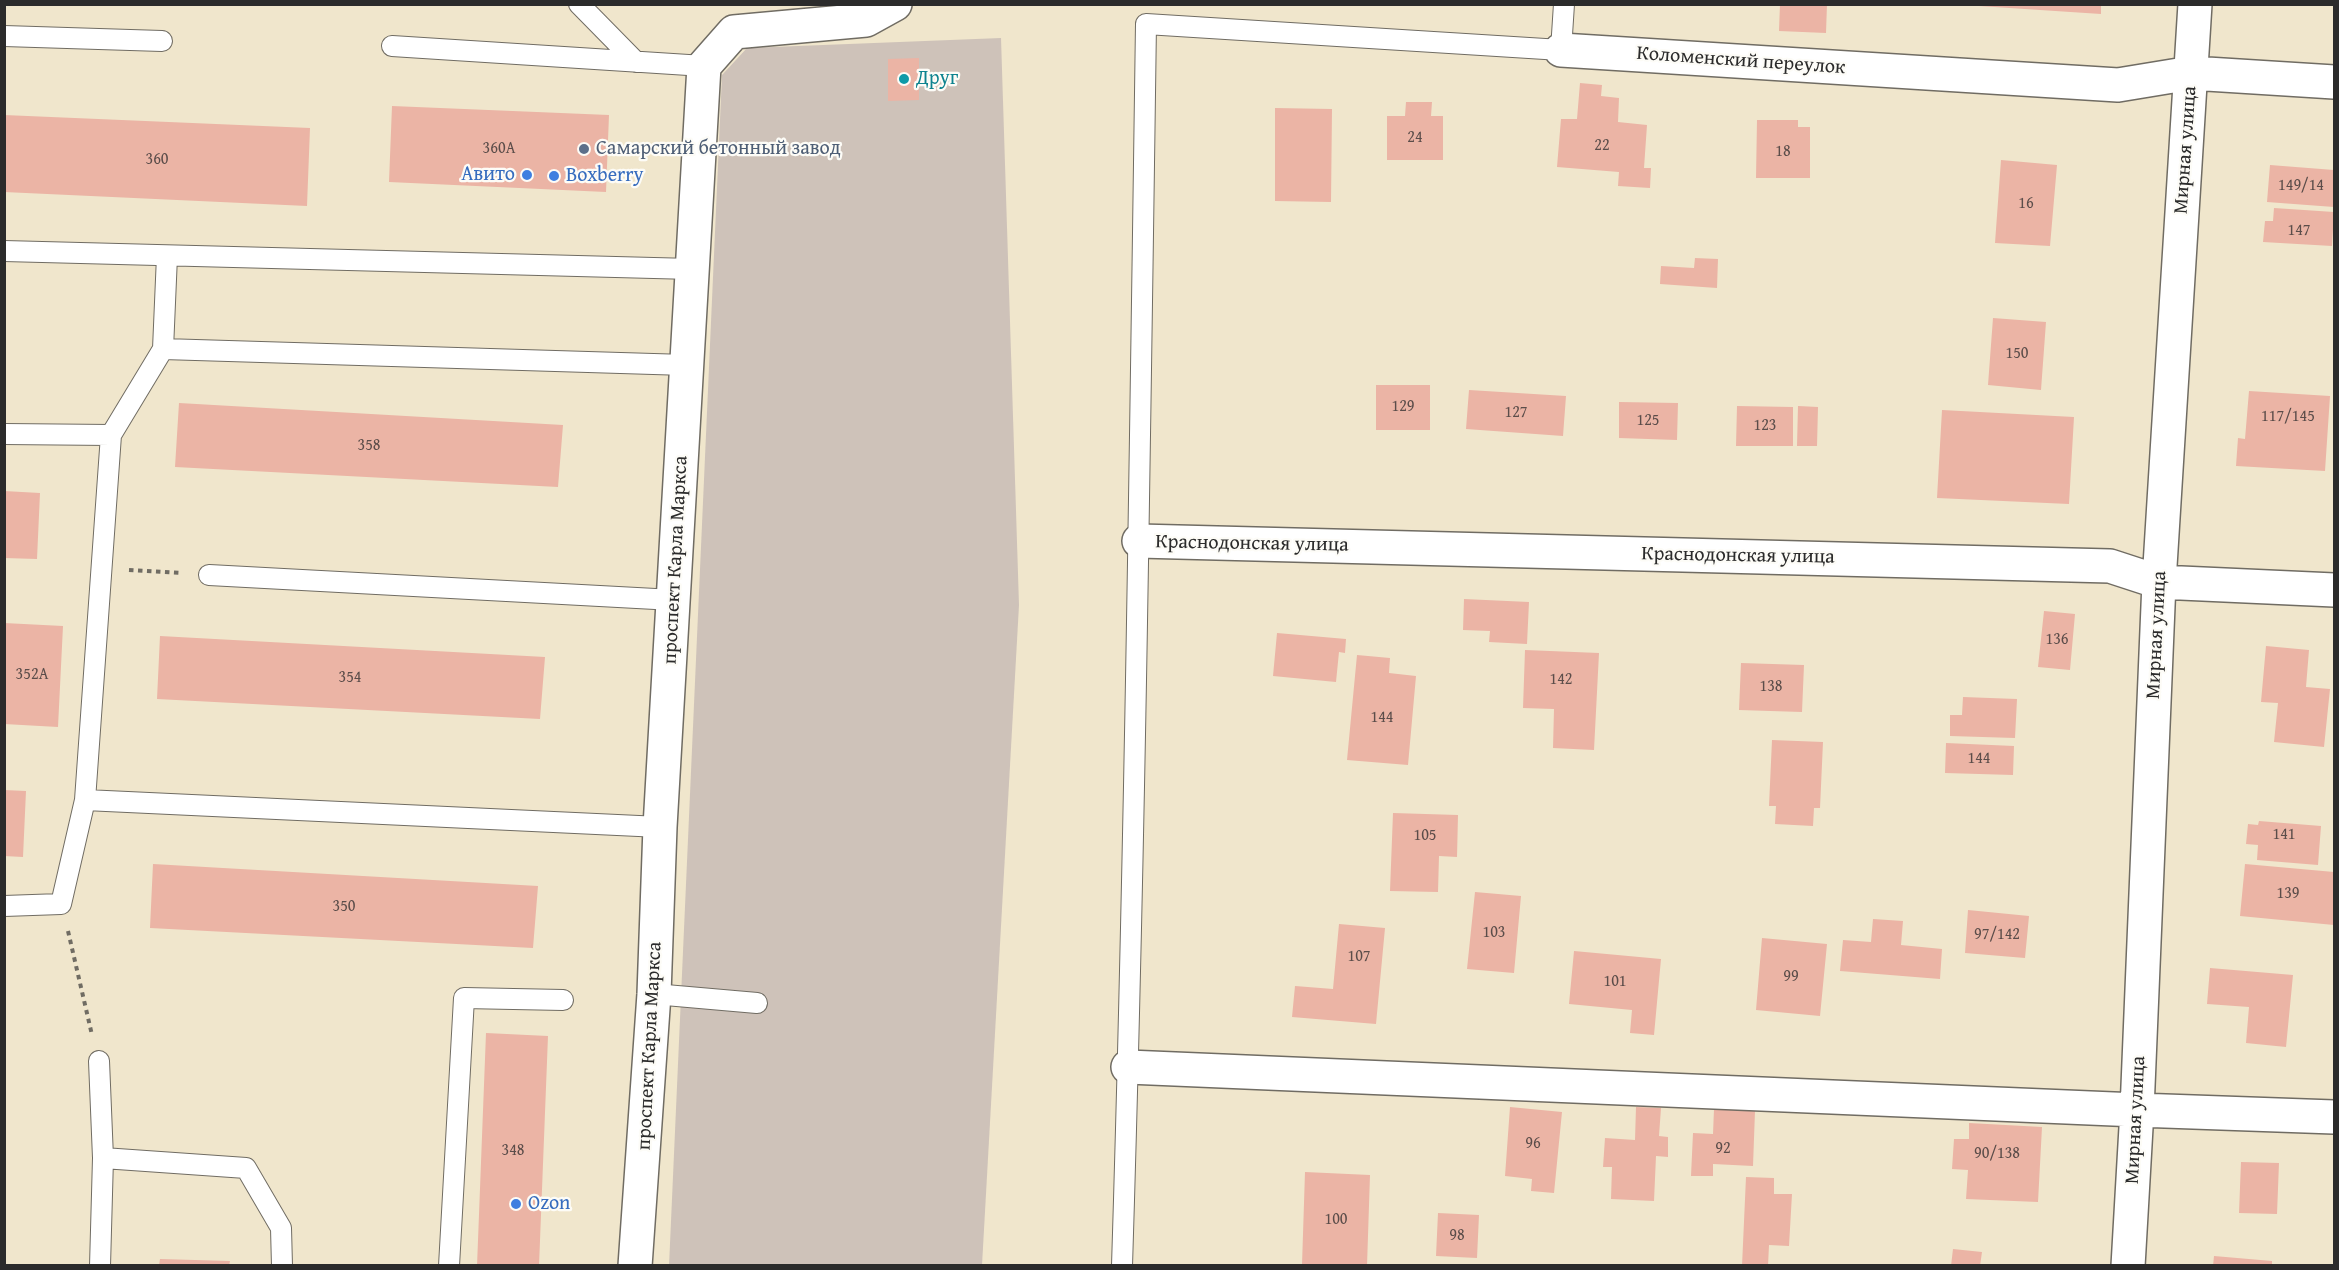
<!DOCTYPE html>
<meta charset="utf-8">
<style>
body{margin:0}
#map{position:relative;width:2339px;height:1270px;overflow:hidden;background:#f0e6cc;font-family:"Gentium Book Plus",serif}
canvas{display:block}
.frame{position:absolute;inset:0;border:6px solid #2b2b2b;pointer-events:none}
</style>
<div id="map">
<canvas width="2339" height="1270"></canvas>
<div class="frame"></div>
</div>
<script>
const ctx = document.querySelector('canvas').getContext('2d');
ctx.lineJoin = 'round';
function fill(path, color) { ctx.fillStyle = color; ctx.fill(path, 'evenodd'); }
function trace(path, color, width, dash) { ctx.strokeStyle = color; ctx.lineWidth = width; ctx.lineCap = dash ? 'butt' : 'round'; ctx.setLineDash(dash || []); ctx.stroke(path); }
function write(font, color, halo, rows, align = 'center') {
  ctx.font = font + ' "Gentium Book Plus",serif'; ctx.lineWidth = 4.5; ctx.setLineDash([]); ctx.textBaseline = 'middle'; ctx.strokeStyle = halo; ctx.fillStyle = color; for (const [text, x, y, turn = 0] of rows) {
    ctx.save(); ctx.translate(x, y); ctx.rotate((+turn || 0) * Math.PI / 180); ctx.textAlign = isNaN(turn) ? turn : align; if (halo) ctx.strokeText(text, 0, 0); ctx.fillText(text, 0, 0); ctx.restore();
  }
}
fill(new Path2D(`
 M1001,38L1019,605L982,1265L669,1266L722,75L747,48Z`), '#cec2b9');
fill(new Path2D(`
 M1780,4H1827L1826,33L1779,31Z
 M1979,4H2101V14L1979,6Z
 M919,58V100L888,101V59Z
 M1580,83L1602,85L1601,96L1619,98L1618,122L1647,125L1644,168H1651L1650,188L1618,186L1619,172L1557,167L1561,119H1577Z
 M1406,102H1432L1431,116H1443V160H1387V116H1405Z
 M392,106L609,115L606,192L389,182Z
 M1275,108L1332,109L1331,202L1275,201Z
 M4,115L310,128L307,206L4,192Z
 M1757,120H1798V127H1810V178H1756Z
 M2001,160L2057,165L2050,246L1995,243Z
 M2270,165L2334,170V207L2267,202Z
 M2274,208L2334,212L2332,246L2263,242L2265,221H2273Z
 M1695,258L1718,259L1717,288L1660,284L1661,266L1694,268Z
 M1993,318L2046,322L2041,390L1988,385Z
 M1376,385H1430V430H1376Z
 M1469,390L1566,396L1563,436L1466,429Z
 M2249,391L2330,396L2325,471L2236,466L2238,438L2245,439Z
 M1619,402L1678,403L1677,440L1619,438Z
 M179,403L563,425L558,487L175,467Z
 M1737,406L1793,407V446H1736Z
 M1798,406L1818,407L1817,446H1797Z
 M1942,410L2074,417L2069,504L1937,498Z
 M4,491L40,493L37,559L4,558Z
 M1464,599L1529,602L1527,644L1489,642L1490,631L1463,630Z
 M2044,611L2075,614L2070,670L2038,667Z
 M4,623L63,626L58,727L4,724Z
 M1277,633L1346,639L1345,653L1339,652L1336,682L1273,676Z
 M160,636L545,657L540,719L157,699Z
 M2266,646L2309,650L2306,687L2330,689L2324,747L2274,742L2278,703L2261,702Z
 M1525,650L1599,653L1594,750L1553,748L1554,709L1523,708Z
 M1357,655L1390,658L1389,673L1416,676L1408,765L1347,760Z
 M1741,663L1804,665L1802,712L1739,710Z
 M1963,697L2017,699L2015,738L1950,736V715H1962Z
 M1772,740L1823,742L1820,808H1814L1813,826L1775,824L1776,806H1769Z
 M1946,743L2014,746L2013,775L1945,773Z
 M4,790L26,791L23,857L4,856Z
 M1393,813L1458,815L1457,857L1439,856L1438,892L1390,891Z
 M2259,821L2321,826L2318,865L2257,860L2258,845L2246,844L2248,824L2258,825Z
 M153,864L538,886L533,948L150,928Z
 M2245,864L2334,872V925L2240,916Z
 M1475,892L1521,896L1514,973L1467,969Z
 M1968,910L2029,916L2025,958L1965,953Z
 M1873,919L1903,921L1901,945L1942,949L1940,979L1840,971L1843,940L1871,942Z
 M1339,924L1385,928L1376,1024L1292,1017L1295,986L1333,989Z
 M1762,938L1827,944L1820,1016L1756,1010Z
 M1574,951L1661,959L1654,1035L1630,1033L1632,1010L1569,1004Z
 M2210,968L2293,975L2286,1047L2246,1043L2249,1007L2207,1004Z
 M486,1033L548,1036L539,1266H477Z
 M1510,1107L1562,1112L1554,1193L1531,1191L1532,1179L1505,1176Z
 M1636,1107L1661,1108L1659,1136L1668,1137V1157L1656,1156L1654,1201L1611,1199L1612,1167H1603L1605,1138L1635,1140Z
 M1714,1109L1755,1111L1753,1166L1713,1164V1176H1691L1693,1133L1713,1134Z
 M1969,1123L2042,1127L2038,1202L1966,1199L1968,1170L1952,1169L1954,1139H1969Z
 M2241,1162L2279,1163L2277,1214L2239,1213Z
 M1305,1172L1370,1175L1367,1266L1302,1265Z
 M1746,1177L1774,1178V1194H1792L1789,1246L1769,1245L1768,1266H1742Z
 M1438,1213L1479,1215L1477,1258L1436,1256Z
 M1953,1249L1982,1252L1980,1266H1951Z
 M2214,1256L2272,1261V1266H2213Z
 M160,1259L230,1261L229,1266H159Z`), '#ebb4a5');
const lane = new Path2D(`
 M579,4L636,62
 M4,36L162,41
 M392,46L704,66
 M4,251L692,269
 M163,349L686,365
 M4,434L111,435
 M209,575L674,600
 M85,800L660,827
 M4,906L61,904L85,800L111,435L163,349L167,256
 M654,994L757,1003
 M99,1061L103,1158L100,1266
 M103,1158L246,1168L281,1228L282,1266
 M449,1266L464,998L563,1000
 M1122,1266C1135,852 1140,438 1146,24L1561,50L1564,4`);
const street = new Path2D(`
 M1561,50L2118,85L2191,73L2334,82
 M1139,541L2110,566L2159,582L2334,590
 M1128,1067L2137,1110L2334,1117
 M2128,1266L2137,1110L2159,582L2195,4`);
const secondary = new Path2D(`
 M635,1266L654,994L660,827L704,66L734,32L866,20L895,4`);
trace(lane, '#706c63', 22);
trace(street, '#706c63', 36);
trace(secondary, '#706c63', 36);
trace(new Path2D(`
 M129,570L182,573
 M68,931L92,1035`), '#706c63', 4, [4.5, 4.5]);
trace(lane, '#fff', 20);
trace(street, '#fff', 33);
trace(secondary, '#fff', 33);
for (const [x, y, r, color] of [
 [904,79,6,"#0f9aa8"],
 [584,149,6,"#5c6f8a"],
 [527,175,6,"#3f7fe0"],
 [554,176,6,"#3f7fe0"],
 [516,1204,6,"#3f7fe0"]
]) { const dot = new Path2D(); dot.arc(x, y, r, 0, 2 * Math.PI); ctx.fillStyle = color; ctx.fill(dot); trace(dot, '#fdfcf7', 2); }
write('16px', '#5b4d4a', null, [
 ["24",1415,138],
 ["22",1602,146],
 ["360А",499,149],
 ["18",1783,152],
 ["360",157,160],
 ["149/14",2301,186],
 ["16",2026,204],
 ["147",2299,231],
 ["150",2017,354],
 ["129",1403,407],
 ["127",1516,413],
 ["117/145",2288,417],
 ["125",1648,421],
 ["123",1765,426],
 ["358",369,446],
 ["136",2057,640],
 ["352А",32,675],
 ["354",350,678],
 ["142",1561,680],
 ["138",1771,687],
 ["144",1382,718],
 ["144",1979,759],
 ["141",2284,835],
 ["105",1425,836],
 ["139",2288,894],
 ["350",344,907],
 ["103",1494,933],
 ["97/142",1997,935],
 ["107",1359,957],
 ["99",1791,977],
 ["101",1615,982],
 ["96",1533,1144],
 ["92",1723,1149],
 ["348",513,1151],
 ["90/138",1997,1154],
 ["100",1336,1220],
 ["98",1457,1236]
]);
write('20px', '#2b2b2b', '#fdfcf7', [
 ["Коломенский переулок",1741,61,4],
 ["Мирная улица",2186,150,-86],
 ["Краснодонская улица",1252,544,1],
 ["Краснодонская улица",1738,556,1],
 ["проспект Карла Маркса",676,560,-87],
 ["Мирная улица",2157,635,-87],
 ["проспект Карла Маркса",650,1046,-87],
 ["Мирная улица",2136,1120,-87]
]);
write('20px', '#0d838f', '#fdfcf7', [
 ["Друг",916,79]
], 'left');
write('20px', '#4e5e75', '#fdfcf7', [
 ["Самарский бетонный завод",596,149]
], 'left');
write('20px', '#366cbe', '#fdfcf7', [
 ["Авито",515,175,"right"],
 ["Boxberry",566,176],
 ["Ozon",528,1204]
], 'left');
</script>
